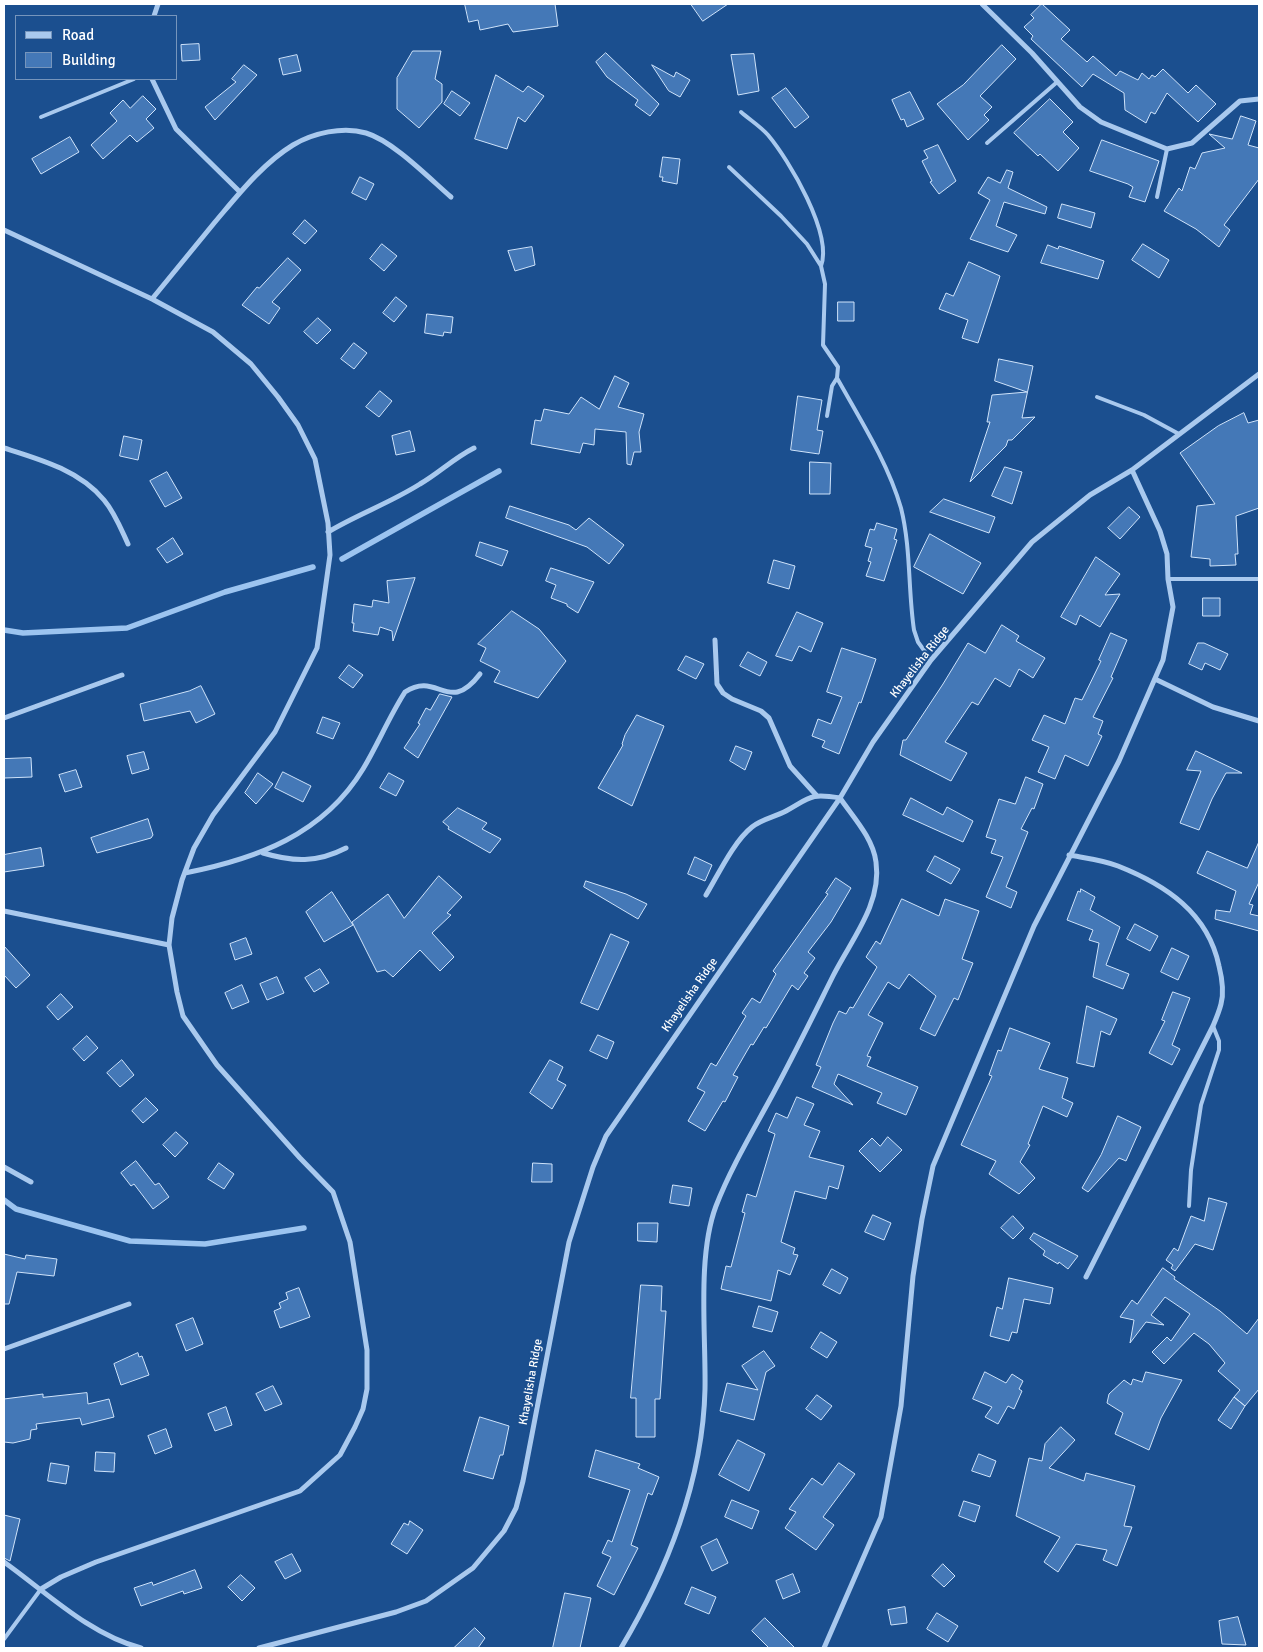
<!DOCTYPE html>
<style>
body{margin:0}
#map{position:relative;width:1263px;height:1652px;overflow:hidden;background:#1b4f8f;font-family:Signika,sans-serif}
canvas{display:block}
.frame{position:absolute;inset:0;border:5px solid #fff;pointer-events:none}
.legend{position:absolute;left:15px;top:15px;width:162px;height:65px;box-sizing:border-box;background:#1b4f8f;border:1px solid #7695bc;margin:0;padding:6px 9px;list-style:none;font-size:15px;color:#fff}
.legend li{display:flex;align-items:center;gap:10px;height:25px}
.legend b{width:25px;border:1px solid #7695bc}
</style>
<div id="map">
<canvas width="1263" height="1652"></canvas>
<div class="frame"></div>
<ul class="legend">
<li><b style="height:6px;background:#a9c9ee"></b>Road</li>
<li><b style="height:14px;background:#4478b7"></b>Building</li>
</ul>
</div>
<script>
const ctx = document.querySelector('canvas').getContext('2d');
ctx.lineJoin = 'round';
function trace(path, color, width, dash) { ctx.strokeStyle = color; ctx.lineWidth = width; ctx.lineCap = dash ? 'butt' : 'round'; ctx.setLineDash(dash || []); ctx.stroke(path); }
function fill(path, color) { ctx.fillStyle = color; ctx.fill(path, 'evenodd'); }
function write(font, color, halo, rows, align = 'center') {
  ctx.font = font + ' Signika,sans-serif'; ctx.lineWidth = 4; ctx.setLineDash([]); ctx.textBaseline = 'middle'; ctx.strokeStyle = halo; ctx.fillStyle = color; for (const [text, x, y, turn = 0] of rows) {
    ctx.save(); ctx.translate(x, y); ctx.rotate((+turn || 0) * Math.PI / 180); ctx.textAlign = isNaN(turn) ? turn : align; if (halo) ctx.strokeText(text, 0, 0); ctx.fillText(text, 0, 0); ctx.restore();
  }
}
trace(new Path2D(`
 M342,559L499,471
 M4,630L23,633L127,628L225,592L313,567
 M4,1200L16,1209L130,1241L205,1244L304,1228`), '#9cc4f0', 5.5);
const building = new Path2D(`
 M465,4H555L558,26L513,32L508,24L480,30L478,20L469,22Z
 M691,4H728L703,21Z
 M1042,4L1070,30L1061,39L1087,62L1093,56L1116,76L1120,71L1138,80L1142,73L1149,79L1152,75L1155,77L1163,69L1188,93L1196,85L1216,104L1198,122L1167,93L1155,114L1151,112L1146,123L1125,110L1124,93L1093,74L1082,87L1031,39L1033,36L1024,27L1034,18L1031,15Z
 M199,44L200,60L182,61L181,45Z
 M1002,45L1016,59L980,96L992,107L984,115L989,120L968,140L937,104L963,85Z
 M413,51H441L435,79L442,84V102L419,128L397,109V78Z
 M606,53L659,104L650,116L635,105L638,100L607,77L596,62Z
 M754,54L759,91L738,95L731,55Z
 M297,55L301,71L283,75L279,59Z
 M244,65L257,75L215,120L205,107L236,82L232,79Z
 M652,65L674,77L676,72L690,80L680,97L669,91Z
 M496,75L523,92L528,86L544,96L525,122L518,117L507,149L475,139Z
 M786,88L809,117L795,128L772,98Z
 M452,91L470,103L460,116L444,104Z
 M910,92L924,119L907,127L904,119L901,120L892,100Z
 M143,96L156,109L146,119L154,128L137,142L130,135L103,159L91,145L117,121L110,113L123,100L130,108Z
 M1050,99L1073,122L1063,132L1079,148L1058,171L1040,154L1038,156L1014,133Z
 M1241,116L1256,121L1248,145L1259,148V179L1224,225L1230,230L1219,247L1196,229L1164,211L1179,188L1182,191L1190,167L1195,169L1202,153L1225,148L1209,134L1232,139Z
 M70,137L79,152L41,174L32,159Z
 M1102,140L1159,161L1145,202L1129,197L1133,187L1128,184L1090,171Z
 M938,145L956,181L939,194L930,182L932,181L922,161L928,158L924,151Z
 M663,157L680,159L677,184L662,181L663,177H660Z
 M1007,170L1013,172L1008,188L1047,207L1045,214L1004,202L996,226L1017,235L1008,252L970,239L990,200L978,193L988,177L1000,183Z
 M360,177L374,184L366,200L352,193Z
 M1062,204L1095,213L1091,228L1058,218Z
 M305,220L317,231L305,244L293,234Z
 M382,244L397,256L384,271L370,259Z
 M1143,244L1169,260L1159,278L1132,260Z
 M1048,245L1058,249L1059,246L1104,261L1098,279L1041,263Z
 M532,247L535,265L515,271L508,251Z
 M288,258L301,270L272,302L280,308L269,324L242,305L257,287L259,288Z
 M969,262L1000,276L978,343L962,338L968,320L939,309L946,293L953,296Z
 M396,297L407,306L394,322L383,313Z
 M838,302H854V321H838Z
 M427,314L453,317L451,333L444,332L443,336L425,333Z
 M318,318L331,330L317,344L304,332Z
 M354,343L367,353L354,369L341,359Z
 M999,359L1033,366L1022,418L1035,417L1012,440H1008L1006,446L970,482L990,422H987L992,395L1027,392L995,381Z
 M615,376L629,383L618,407L644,414L639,432L641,452H634L631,465L627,464L626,432L595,429L594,445L583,443L580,453L531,444L535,420L541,421L544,409L569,414L581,397L599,409Z
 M380,391L392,401L379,417L366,407Z
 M798,396L822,400L817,430L823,431L819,454L791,450Z
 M1244,413L1248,423L1259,420V508L1236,516L1238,554H1235L1236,565L1210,566V559L1191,557L1197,506L1215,504L1180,453L1218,426Z
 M410,431L415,451L396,455L392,436Z
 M124,436L142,440L138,460L120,456Z
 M810,462L831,463L830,494H810Z
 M1005,467L1022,472L1012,504L992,496Z
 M167,472L182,498L165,507L150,481Z
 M944,499L995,517L989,533L930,512Z
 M510,506L569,525L576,530L589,518L624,545L609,564L587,547L506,518Z
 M1129,507L1140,517L1120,539L1108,528Z
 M877,523L897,529L894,539L897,540L884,581L866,576L871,562L868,561L872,548L865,546L870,529L874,530Z
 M930,534L981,563L963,594L914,567Z
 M173,538L183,554L167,563L157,549Z
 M480,542L508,551L502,566L476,556Z
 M1096,557L1120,574L1105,595L1120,594L1100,627L1080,615L1076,625L1061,617Z
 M774,560L795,566L789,589L768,583Z
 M551,568L594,582L578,613L567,606V604L551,598L556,585L546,581Z
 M415,578L393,641L392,631L380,627L378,635L353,631L354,623H352L354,604L372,607L373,600L389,603L387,581Z
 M1203,598H1220V616H1203Z
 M512,611L539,629L566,661L538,698L494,682L500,671L480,661L486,648L478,644Z
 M797,612L823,623L811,652L799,646L792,661L776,656Z
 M1002,625L1019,636L1016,641L1045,658L1033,678L1019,669L1010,687L995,678L978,705L972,702L945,742L967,753L951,781L900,755L903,740H906L943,684L968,643L985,653Z
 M1111,633L1127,640L1111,677L1113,678L1093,717L1103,721L1098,734L1102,736L1088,766L1065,755L1055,779L1038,772L1049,747L1032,740L1044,715L1065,724L1075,698L1082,700L1101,661L1099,660Z
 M1198,643H1204L1228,654L1220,670L1205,663L1202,670L1189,664Z
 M842,648L876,659L861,703L859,702L839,754L822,747L825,741L812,736L818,719L831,724L842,697L827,692Z
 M748,652L767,662L760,676L740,666Z
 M686,656L704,664L696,679L678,670Z
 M349,665L363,675L353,688L339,678Z
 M201,686L215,714L196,723L190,711L144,721L140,704L189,691Z
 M440,694L452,697L418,758L404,748L420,724L418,723L426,708L430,710Z
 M637,715L664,726L632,806L598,788L623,745L622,744L625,735Z
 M323,717L340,723L333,739L317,733Z
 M736,746L752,752L745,770L730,761Z
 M1196,751L1242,773H1226L1212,799L1199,830L1180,823L1201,771L1187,770Z
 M144,752L149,769L132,774L127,756Z
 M31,758L32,777L4,778V759Z
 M76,770L82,787L65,792L59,775Z
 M283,772L311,786L303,802L275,788Z
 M258,773L273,784L256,804L245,793Z
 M389,773L404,781L396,796L380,788Z
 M1026,777L1043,784L1034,809L1032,808L1021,829L1028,832L1006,887L1017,892L1011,908L986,897L1003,857L991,853L996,840L986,837L999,799L1015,804Z
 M911,798L943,815L947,807L973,821L963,842L903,815Z
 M458,808L487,823L482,829L501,839L490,853L448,829L449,827L443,822Z
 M148,819L153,835L151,838L97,853L91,838Z
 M1259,842V882L1249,904L1253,905L1250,914L1259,916V931L1215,919L1216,910L1230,912L1236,891L1197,873L1207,851L1247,868Z
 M41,848L44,866L4,872V855Z
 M935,856L960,869L951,884L927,871Z
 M695,857L712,865L705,881L688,874Z
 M439,876L462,897L447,913L451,915L432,933L454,957L440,971L420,950L393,977L385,970L377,972L352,922L388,894L404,918Z
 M836,878L851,888L831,922L808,952L815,958L804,973L808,976L798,990L792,985L766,1028L764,1027L753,1045L751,1044L733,1075L738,1077L725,1102L723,1101L705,1131L688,1121L705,1092L697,1088L711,1063L716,1066L746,1016L742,1013L752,998L760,1003L776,974L773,971L828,894L826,893Z
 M586,881L626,894L647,904L638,919L584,887Z
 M1081,889L1095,897L1090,910L1120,927L1106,965L1129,974L1123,989L1093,977L1099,943L1089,940L1093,930L1067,920L1078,891L1080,892Z
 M332,892L353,925L324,942L306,912Z
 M902,899L939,916L945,899L979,911L962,959L973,963L958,1000L954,998L935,1036L920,1029L936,996L909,974L899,989L888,982L868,1015L883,1023L867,1056L871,1057L867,1066L918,1087L906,1115L877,1103L882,1093L838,1074L834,1084L853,1105L812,1087L821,1067L816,1065L833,1023L839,1011L846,1014L850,1007L853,1008L877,967L866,957L876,941L880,944Z
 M1135,924L1158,936L1150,951L1127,939Z
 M611,934L629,942L598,1010L581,1003Z
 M246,938L252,954L235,960L230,944Z
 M4,946L30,975L16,988L4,975Z
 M1172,948L1189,956L1178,980L1161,972Z
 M320,969L329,983L314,992L305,978Z
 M277,977L284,993L267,1000L260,984Z
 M242,985L249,1002L232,1009L225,993Z
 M1173,992L1190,998L1172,1045L1180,1049L1172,1065L1149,1053L1165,1021L1162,1020Z
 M61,994L73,1007L58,1020L47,1007Z
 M1087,1006L1117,1019L1110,1035L1101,1031L1094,1067L1077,1063Z
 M1010,1028L1050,1043L1039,1069L1068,1078L1062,1098L1073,1103L1067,1117L1043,1106L1028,1144L1030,1145L1020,1162L1035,1178L1019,1194L989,1174L996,1161L961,1145L992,1076L989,1075L998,1050L1001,1051Z
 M598,1035L614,1042L607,1059L590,1051Z
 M87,1036L98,1048L84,1061L73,1049Z
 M122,1060L134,1075L120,1087L107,1073Z
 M550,1060L563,1067L557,1080L566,1085L552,1109L530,1093Z
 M797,1097L814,1104L804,1125L820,1131L809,1157L844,1166L838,1189L829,1186L826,1199L795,1191L781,1242L795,1248L793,1254L798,1255L790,1275L778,1270L771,1301L721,1289L726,1266L731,1267L745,1213L742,1212L747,1194L756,1197L775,1134L768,1131L776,1113L787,1118Z
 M146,1098L158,1110L143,1123L132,1111Z
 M1118,1116L1141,1127L1126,1161L1119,1158L1088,1192L1082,1188L1101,1155Z
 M176,1132L188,1143L175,1157L163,1145Z
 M888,1137L902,1150L880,1172L859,1151L872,1138L880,1146Z
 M136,1161L155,1185L159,1183L169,1197L153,1209L134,1184L131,1186L121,1173Z
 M219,1163L234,1174L224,1189L208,1179Z
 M533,1163L552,1164V1182H532Z
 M673,1185L692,1188L689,1206L670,1203Z
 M1209,1198L1227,1203L1213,1250L1195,1244L1175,1271L1171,1268L1173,1265L1166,1260L1174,1248L1178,1251L1191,1216L1204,1221Z
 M873,1215L891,1223L884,1240L865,1232Z
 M1013,1216L1024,1228L1013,1239L1001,1228Z
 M638,1223H658L657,1242L638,1241Z
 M1034,1233L1051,1242L1078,1256L1068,1269L1059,1262L1058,1264L1043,1255L1045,1251L1030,1239Z
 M4,1254L25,1259L26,1255L57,1259L54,1276L17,1272L9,1304H4Z
 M1163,1268L1175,1277L1174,1279L1220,1311L1247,1334L1259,1318V1389L1245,1406L1231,1429L1218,1420L1234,1397L1245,1406L1234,1397L1240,1390L1218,1371L1225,1363L1209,1344L1194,1333L1164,1364L1152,1352L1167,1337L1171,1341L1190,1314L1165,1297L1151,1315L1164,1325L1146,1322L1130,1343L1134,1320L1120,1317L1132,1300L1137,1304Z
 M832,1269L848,1278L840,1294L823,1285Z
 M1009,1278L1053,1288L1050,1304L1024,1299L1017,1333L1012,1332L1009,1341L990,1336L997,1307L1002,1309Z
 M641,1285L662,1286L661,1311H666L660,1399H655V1437H636V1398H631Z
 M299,1288L310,1317L280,1328L274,1311L281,1308L279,1303L288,1299L286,1293Z
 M759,1306L778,1312L772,1332L753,1327Z
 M193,1318L203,1344L186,1351L176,1325Z
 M821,1332L837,1342L827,1358L811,1348Z
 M764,1351L775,1366L766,1372L754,1420L720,1411L727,1383L758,1390L742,1366Z
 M138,1353L139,1357L142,1356L149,1375L121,1385L114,1364Z
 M985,1372L1006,1383L1012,1374L1023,1381L1019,1389L1022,1391L1014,1409L1008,1406L998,1424L985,1417L992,1407L973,1399Z
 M1146,1372L1182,1380L1161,1418L1149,1450L1115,1434L1123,1413L1107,1403L1109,1394L1124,1380L1131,1385L1133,1379L1142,1382Z
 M273,1386L282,1404L265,1411L256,1394Z
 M87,1393L88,1404L109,1399L114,1417L82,1425L80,1418L36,1424L37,1429L31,1430L30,1439L13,1443L4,1442V1399L43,1394V1397Z
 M817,1395L832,1406L821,1420L806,1409Z
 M226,1407L232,1425L215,1431L208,1414Z
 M480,1417L509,1426L503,1455H500L493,1479L464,1471Z
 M1061,1427L1075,1440L1049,1468L1084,1481L1086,1473L1135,1486L1124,1526L1132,1527L1117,1566L1103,1560L1107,1550L1076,1544L1058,1572L1044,1562L1060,1537L1016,1516L1029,1458L1042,1461L1045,1444Z
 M166,1429L172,1447L155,1454L148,1436Z
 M738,1440L765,1454L749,1491L719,1475Z
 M596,1450L640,1464L638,1468L659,1477L652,1495L648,1493L631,1545L638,1548L614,1595L597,1586L611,1557L602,1553L608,1540L612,1542L630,1490L589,1477Z
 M96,1452L115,1453L114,1472L95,1471Z
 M979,1454L996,1461L990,1477L972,1471Z
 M51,1463L69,1466L66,1484L48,1481Z
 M839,1463L855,1474L823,1517L834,1525L816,1550L785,1528L796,1512L789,1509L812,1478L822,1485Z
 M732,1500L759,1511L752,1529L725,1517Z
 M964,1501L980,1506L975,1522L959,1516Z
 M4,1515L20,1519L10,1561L4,1558Z
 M410,1521L423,1530L407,1554L391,1544L404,1523L408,1525Z
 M717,1539L728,1563L712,1571L701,1547Z
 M292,1554L301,1571L285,1579L275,1562Z
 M943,1564L955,1576L944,1587L932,1576Z
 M195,1570L202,1588L184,1594L183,1591L141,1606L134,1588L152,1582L153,1585Z
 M793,1574L800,1592L783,1599L776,1581Z
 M241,1575L255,1588L242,1601L228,1587Z
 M692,1587L716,1597L709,1614L685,1604Z
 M565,1593L591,1598L580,1648H553Z
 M905,1607L907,1623L891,1625L888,1610Z
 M937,1613L958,1626L948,1642L927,1629Z
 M1238,1617L1246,1645L1222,1644L1219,1621Z
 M765,1618L795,1648H769L752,1631Z
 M475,1628L485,1638L478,1648H454Z`);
fill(building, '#4478b7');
trace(building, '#cfe3fa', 1);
trace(new Path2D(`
 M741,112C750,120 760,126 768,135C789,160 833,234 821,266
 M41,117L134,79
 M987,143L1056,83
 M729,167L781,216L807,244L821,266L825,284L823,345L838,367L837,378C860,419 888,463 901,508C911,548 908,590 914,630L918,642L931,660
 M1157,197L1167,149
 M1097,397L1144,415L1179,434
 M827,416L832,386L837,378
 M1168,579H1259
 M1189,1206L1191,1170L1201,1105L1219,1050V1041L1213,1026
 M4,1639L41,1589`), '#a9c9ee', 4);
trace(new Path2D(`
 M982,4L1032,53L1080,107L1101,122L1167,149L1192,143L1240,101L1259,99
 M154,16L158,4
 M152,79L176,129L240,192
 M4,230L152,299L213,332L251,364L278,397L298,425L315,459L328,523L330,555L317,648L275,732L213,815L194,848L182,880L172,918L169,945L177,992L183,1016L217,1065L300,1158L333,1192L350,1242L367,1350V1389L363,1409L355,1427L340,1455L300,1491L96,1562L61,1577L41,1589
 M152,299C173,273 194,248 215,222C238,195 262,164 293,145C313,133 343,126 366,133C393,141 429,178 451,197
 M4,448C39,459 79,470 104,500C115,513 121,529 128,544
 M328,532C358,514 390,503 420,484C439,473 454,458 474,448
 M715,640L717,684L723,693L732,699L761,711L769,718L790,766L817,796
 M1155,679L1213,707L1259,721
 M4,718L122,675
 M263,853C293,862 317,863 346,848
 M1069,855C1085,858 1103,860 1118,866C1166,885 1208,913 1219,966C1222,978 1224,993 1221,1004C1219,1012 1216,1019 1213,1026L1086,1277
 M185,873C256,859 323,835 363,769C378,744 389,717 405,692C438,670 448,716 480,674
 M4,911L169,945
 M4,1167L31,1182
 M4,1349L129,1304
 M4,1562C46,1592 90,1635 141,1648
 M259,1648L396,1612L426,1601L473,1568L504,1531L516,1508L523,1481L569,1242L593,1167L606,1136L840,798L873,742L931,660L1032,542L1090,495L1132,470L1259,374
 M621,1648C667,1571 703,1480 705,1389C706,1334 697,1256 716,1206C730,1170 750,1136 768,1103C791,1061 812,1018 833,976C851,940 882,904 876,862C873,838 853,817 840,798C810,793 811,797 786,811C775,817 762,819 752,827C734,841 718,875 706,895
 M824,1648L881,1517L901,1406L913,1276L922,1219L933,1166L1034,926L1119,761L1163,660L1173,607L1168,579L1167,554L1160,531L1132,470`), '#a9c9ee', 5);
write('12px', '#fff', '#1b4f8f', [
 ["Khayelisha Ridge",920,662,-52],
 ["Khayelisha Ridge",690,995,-55],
 ["Khayelisha Ridge",531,1382,-80]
]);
</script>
